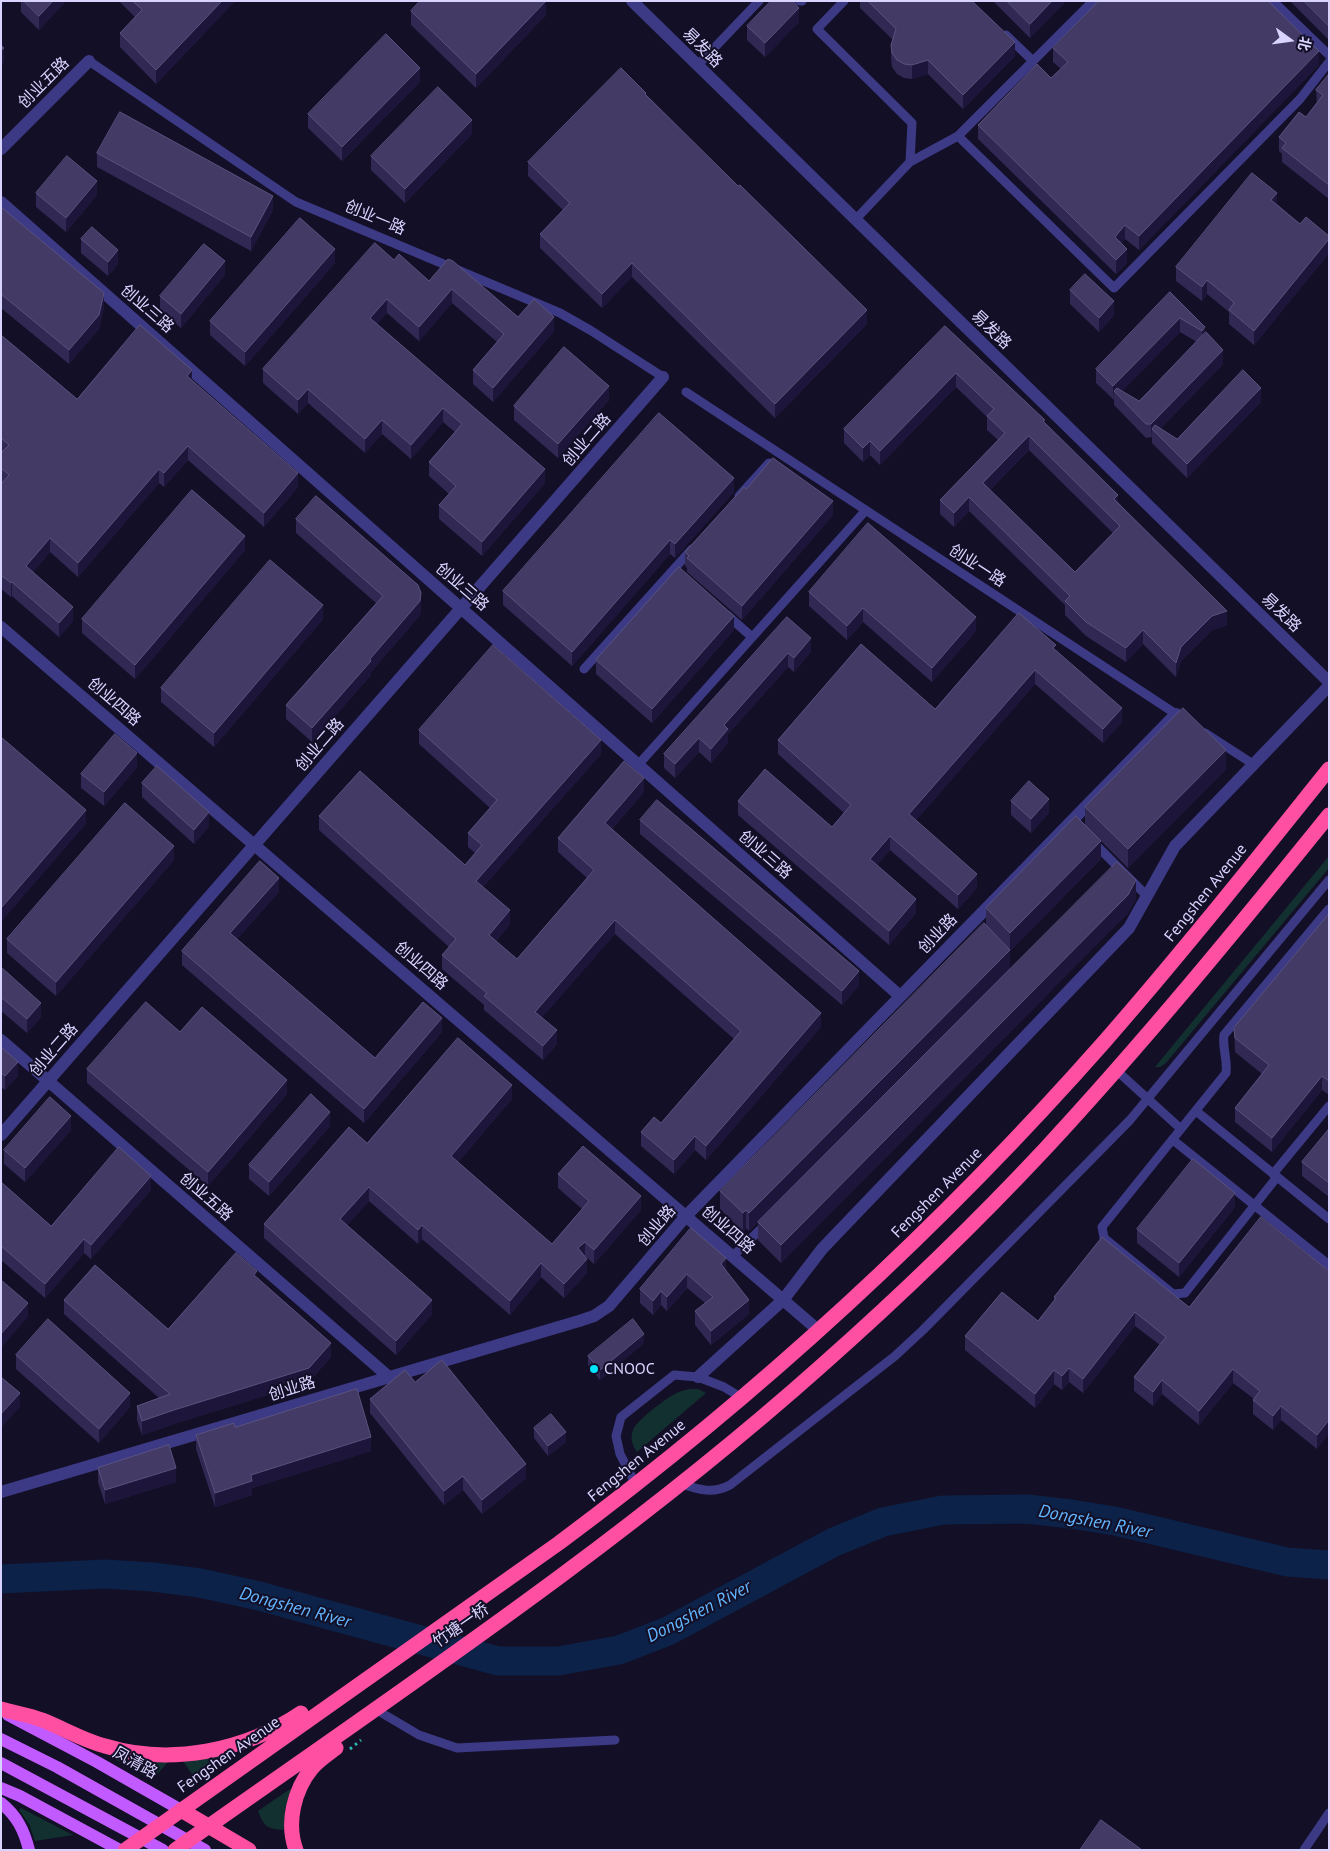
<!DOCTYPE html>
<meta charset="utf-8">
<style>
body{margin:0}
#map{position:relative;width:1330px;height:1851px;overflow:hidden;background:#130f26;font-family:"PT Sans","Noto Sans SC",sans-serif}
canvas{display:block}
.frame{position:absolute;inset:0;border:2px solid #d9d4ff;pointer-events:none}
.north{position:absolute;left:1265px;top:15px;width:50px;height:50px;-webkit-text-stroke:4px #130f26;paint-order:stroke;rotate:104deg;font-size:14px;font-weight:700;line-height:20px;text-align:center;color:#d9d4ff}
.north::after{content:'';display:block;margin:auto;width:18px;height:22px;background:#d9d4ff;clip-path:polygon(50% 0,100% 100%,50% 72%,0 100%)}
</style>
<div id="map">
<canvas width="1330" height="1851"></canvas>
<div class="frame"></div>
<div class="north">北</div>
</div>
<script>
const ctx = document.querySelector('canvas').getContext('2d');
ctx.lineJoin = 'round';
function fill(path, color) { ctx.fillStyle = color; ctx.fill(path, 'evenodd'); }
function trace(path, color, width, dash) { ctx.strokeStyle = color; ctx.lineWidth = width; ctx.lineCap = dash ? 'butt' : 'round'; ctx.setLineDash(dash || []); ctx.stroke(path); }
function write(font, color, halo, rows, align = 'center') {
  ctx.font = font + ' "PT Sans","Noto Sans SC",sans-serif'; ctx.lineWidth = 4; ctx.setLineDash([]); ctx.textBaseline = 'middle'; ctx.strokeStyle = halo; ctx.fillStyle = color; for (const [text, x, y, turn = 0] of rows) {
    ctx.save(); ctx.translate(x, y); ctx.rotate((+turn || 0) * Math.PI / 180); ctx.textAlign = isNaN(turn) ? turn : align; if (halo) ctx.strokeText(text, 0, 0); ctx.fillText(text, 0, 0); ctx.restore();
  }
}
fill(new Path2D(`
 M1329,856V868L1166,1063L1160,1067H1155Z
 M690,1389H698L706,1393L637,1452C632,1445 630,1438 633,1430C637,1420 665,1399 675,1394C680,1391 685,1390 690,1389Z
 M229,1754V1756L196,1780L183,1761Z
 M111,1755L168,1762L152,1780L111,1757Z
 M290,1789L291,1790L285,1809V1830C267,1829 264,1827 258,1811Z
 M21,1808L73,1835L35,1841L29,1824L19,1810Z`), '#12302f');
trace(new Path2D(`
 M1,1579L105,1574L153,1577L200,1583L259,1596L498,1661H558L619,1650L668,1631L834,1542L883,1522L943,1510L1027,1509L1071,1514L1115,1521L1287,1562L1329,1565`), '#0c2248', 29);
trace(new Path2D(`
 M350,1749L361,1740`), '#2fb8b0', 3, [2.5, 4]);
trace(new Path2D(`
 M800,1H802
 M844,1L817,29L912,123L910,162
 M1273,1L1329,55
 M1006,35L1033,61
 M89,61L296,202L560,313L590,330L663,377
 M697,66L759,1
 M958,136L1114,288L1300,99L1329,62
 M855,220L910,162L958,136L1093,1
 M686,392L1179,716
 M739,496L769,463
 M727,615L752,637
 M584,669L692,549
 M1205,733L1253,764
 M638,765L866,510
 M1093,842L1147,896
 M1116,1070L1181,1129
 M1196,1111L1329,1219
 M1173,1140L1329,1265
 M1273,1174L1329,1106
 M1277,1177L1185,1293L1173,1294L1104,1238L1102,1227L1226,1073C1228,1060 1222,1049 1224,1035L1329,909
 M733,1256L765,1225
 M682,1484C700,1490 713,1494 730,1485L895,1356L923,1330L1130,1120L1329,880
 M636,1485L620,1454L616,1436L621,1417L674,1375L698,1377L724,1387L742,1398
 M375,1709L419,1735L457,1748L615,1740
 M1304,1850L1329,1813`), '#3d3a85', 9);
trace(new Path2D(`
 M632,1L1329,682
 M1,149L89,61
 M1,202L900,996
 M1,627L818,1330
 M1,1040L389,1377
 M1,1135L663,377
 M698,1377L783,1300L822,1249L1129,928L1175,846L1329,686
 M1,1492L579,1321L594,1316L609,1306L686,1216L1176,714`), '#3d3a85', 12);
trace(new Path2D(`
 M8,1715L97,1762L181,1810
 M1,1739L57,1767L205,1850
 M1,1763L163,1850
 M1,1788L20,1796L120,1850
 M1,1803C17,1816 24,1830 29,1850`), '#c25bff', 12);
trace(new Path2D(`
 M1,1709C15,1713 29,1715 42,1720C63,1728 82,1740 105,1746C170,1766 245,1751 301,1713
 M181,1810L249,1850
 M125,1850L559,1543C758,1395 941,1227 1105,1041C1182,953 1255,861 1329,769
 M175,1850C394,1695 619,1546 820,1367C898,1298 974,1225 1045,1149C1144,1042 1237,929 1329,815
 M296,1850C286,1823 294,1790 312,1768C319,1760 328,1754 336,1748`), '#ff4fa3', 15);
fill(new Path2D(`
 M21,1H66L39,30L21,12Z
 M119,1H235L156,84L120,47V33L135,17Z
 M860,1H972L1015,56L963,109L928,74L912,79L904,78L897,74L892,67L891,59V45L893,40L860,8Z
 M993,1H1066L1030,38Z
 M1290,1H1329V40Z
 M411,11L546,15L476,88L411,25Z
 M799,22L765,57L747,40V26Z
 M1053,48L1319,65L1139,250L1125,239L1121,243L1127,263L1116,274L978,139V125L1051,78L1061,69L1053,62Z
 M1329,74V199L1282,162V154L1279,151V137L1306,117L1317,104L1316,90Z
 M420,82L342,161L308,128V114Z
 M646,96L867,324L775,418L632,277L602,308L540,248V234L563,210L528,176V162Z
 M472,134L405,203L371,170V156Z
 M97,153L273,210L251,251L97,167Z
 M36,193L97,195L66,232L36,207Z
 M1277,204L1300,224L1329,236V253L1254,345L1229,324V312L1207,294L1202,301L1176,281V267Z
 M1,207L104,307L99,329L69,364L1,308Z
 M81,239L118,264L108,276L81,253Z
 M448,259L518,317L554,331L493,402L473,384V370L497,342L452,303L419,341L387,313L377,324L545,483L482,556L439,519V505L449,494L429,476V462L455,432L443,422L411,459L382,434L365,453L308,403L298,414L263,383V369L394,260L429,281Z
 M335,263L245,366L210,335V321Z
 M225,275L181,328L160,310V296Z
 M1070,290L1114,315L1099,332L1070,304Z
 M1170,292L1205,333L1223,364L1160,429L1177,439L1261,402L1187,478L1152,443V437L1146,438L1114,405V400L1096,383V369ZM1180,332L1197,342L1139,401L1122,391Z
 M945,326L1045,423L1118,502L1227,625L1212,630L1181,661L1176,677L1143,644L1126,662L1086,636L1065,615V605L969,511L954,527L940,514V500L998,440L987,430V417L956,387L880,465L870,455L863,462L844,443V429ZM1029,450L1113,533L1075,572L990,490Z
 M1,335L77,399L192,381L298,487L264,527L188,460L164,487L159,483L78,577L50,552L33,572L73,621L59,637L12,596L11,597L1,589Z
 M609,400L558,458L514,420V406Z
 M746,489L833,515L742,620L687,572V568L685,566V552Z
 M734,492L675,558L670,554L572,666L503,605V591Z
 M296,519L421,607L420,615L371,672V675L312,742L286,719V705L376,603L296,533Z
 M245,550L135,679L82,633V619Z
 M809,592L976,631L932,682L863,622L847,640L809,606Z
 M787,617L811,652L794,672L788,667L728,734V743L711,763L699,752L675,778L664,768V754Z
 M323,619L214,747L161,702V688Z
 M734,630L652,723L596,674V660Z
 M1056,650L1122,722L1103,743L1035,684L916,820L977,888L958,909L890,850L877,865L916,913L889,945L738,815V801L832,827L844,813L778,754V740L935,709Z
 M419,730L601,754L483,887L510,924L496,941L517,959L587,878L558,852V838L644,792L612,829L821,1027L706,1160L695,1150L674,1174L641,1146V1132L661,1123L734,1039L615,934L542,1017L557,1044L543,1060L484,1010V1005L442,969V955L449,947L319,830V816L465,865L475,853L468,847V833L490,808L419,744Z
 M137,767L104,806L81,788V774Z
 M1226,769L1128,868L1101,841V859L1010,951V969L1136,899L1128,913L781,1263L758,1240V1222L749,1231L746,1228L743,1232L720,1209V1191L986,926V908L1085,825V807Z
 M142,783L209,826L194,844L142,797Z
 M1011,801L1049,813L1031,833L1011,815Z
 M640,820L859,985L842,1005L640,834Z
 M174,860L56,996L7,953V939Z
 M279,892L237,939L375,1058L442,1032L364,1123L182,965V951Z
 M1329,914V1095L1322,1090L1272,1152L1235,1122V1108L1262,1074L1235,1052L1234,1028Z
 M1,967L41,1017L27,1033L1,1011Z
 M180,1032L287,1094L208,1186L87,1083V1069Z
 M1,1047L18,1076L5,1090L1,1087Z
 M512,1099L458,1162L552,1244L582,1209L558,1188V1174L641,1210L594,1264L585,1256L587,1273L564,1298L541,1277L510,1315L422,1239L418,1244L369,1201L347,1225L432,1314L396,1355L264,1238V1224L367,1143Z
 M330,1126L269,1196L249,1179V1165Z
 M1329,1129V1197L1302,1176V1162Z
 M71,1130L25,1182L4,1164V1150Z
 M1,1182L51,1226L151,1190L91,1259L84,1253L45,1298L1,1260Z
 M1235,1207L1179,1277L1137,1243V1229Z
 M691,1228L726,1271L749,1314L711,1345L695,1325V1311L705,1303L687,1288L667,1311L661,1305L653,1315L640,1303V1289Z
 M1329,1271L1317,1449L1281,1420L1273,1430L1253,1414V1400L1254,1399L1233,1383L1199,1425L1162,1394L1153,1406L1134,1391V1377L1160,1345L1135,1326L1083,1393L1069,1382L1062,1390L1054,1384L1035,1408L965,1350V1336L1038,1321L1054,1301V1297L1189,1307Z
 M257,1277L331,1357L309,1382L174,1424L142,1435L137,1420V1406L159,1398L64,1314V1300L168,1329Z
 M644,1343L600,1380L588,1365V1356Z
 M16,1355L130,1407L99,1443L16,1369Z
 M415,1382L526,1478L482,1514L463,1490L444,1505L370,1413V1399Z
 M235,1427L371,1451L252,1488V1495L215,1507L196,1449V1435Z
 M534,1428L566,1442L548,1456L534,1438Z
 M98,1468L176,1482L105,1504L98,1482Z`), '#312854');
fill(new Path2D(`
 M53,1H66L39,30V16Z
 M222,1H235L156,84V70Z
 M546,1V15L476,88V74Z
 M1052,1H1066L1030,38V24Z
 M799,8V22L765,57V43Z
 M1015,42V56L963,109V95Z
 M4,48V62L1,65V51Z
 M1319,51V65L1139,250V236Z
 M928,60V74L912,79V65Z
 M420,68V82L342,161V147Z
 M472,120V134L405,203V189Z
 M97,181V195L66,232V218Z
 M1277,193V207L1271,200Z
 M273,196V210L251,251V237Z
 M1125,225V239L1115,251V237Z
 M1329,239V253L1254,345V331Z
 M335,249V263L245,366V352Z
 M1127,249V263L1116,274V260Z
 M118,250V264L108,276V262Z
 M225,261V275L181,328V314Z
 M632,263V277L602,308V294Z
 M1207,280V294L1202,301V287Z
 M452,289V303L419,341V327Z
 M104,293V307L99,329L69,364V350Z
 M387,299V313L370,332V318Z
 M1114,301V315L1099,332V318Z
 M867,310V324L775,418V404Z
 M554,317V331L493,402V388Z
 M1180,318V332L1118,396L1114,391L1113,400V386Z
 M1205,327V341L1202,345V331Z
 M1223,350V364L1156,433L1152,429L1151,438V424Z
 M192,370V384L187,376Z
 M956,373V387L880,465V451Z
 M609,386V400L558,458V444Z
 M1261,388V402L1187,478V464Z
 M308,389V403L298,414V400Z
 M443,408V422L411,459V445Z
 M382,420V434L365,453V439Z
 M1029,436V450L983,497V483Z
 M870,441V455L863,462V448Z
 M188,446V460L164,487V473Z
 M159,469V483L78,577V563Z
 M545,469V483L482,556V542Z
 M298,473V487L264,527V513Z
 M734,478V492L675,558V544Z
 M1118,495V509L1114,499Z
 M969,497V511L954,527V513Z
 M833,501V515L742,620V606Z
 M245,536V550L135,679V665Z
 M50,538V552L26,580V566Z
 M670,540V554L572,666V652Z
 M12,582V596L11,597V583Z
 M421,593V607L420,615L371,672V675L312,742V728L370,659Z
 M323,605V619L214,747V733Z
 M73,607V621L59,637V623Z
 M863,608V622L847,640V626Z
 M1227,611V625L1212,630L1181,661L1176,677V663L1181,647L1212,616Z
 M734,616V630L652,723V709Z
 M976,617V631L932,682V668Z
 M1143,630V644L1126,662V648Z
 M811,638V652L794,672V658Z
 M788,653V667L728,734V743L711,763V749L724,725Z
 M1035,670V684L909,828V814Z
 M1122,708V722L1103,743V729Z
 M699,738V752L675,778V764Z
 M601,740V754L476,895V881Z
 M1226,750V769L1128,868V849Z
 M137,753V767L104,806V792Z
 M644,778V792L605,837V823Z
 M1049,799V813L1031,833V819Z
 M86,810V824L2,921V907Z
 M209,812V826L194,844V830Z
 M890,836V850L870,873V859Z
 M1101,841V859L1010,951V933Z
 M174,846V860L56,996V982Z
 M977,874V888L958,909V895Z
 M279,878V892L230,947V933Z
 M1136,880V899L1128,913L781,1263V1245Z
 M916,899V913L889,945V931Z
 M510,910V924L489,949V935Z
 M615,920V934L535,1026V1012Z
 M1010,950V969L749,1231V1213Z
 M859,971V985L842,1005V991Z
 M41,1003V1017L27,1033V1019Z
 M821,1013V1027L706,1160V1146Z
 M442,1018V1032L364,1123V1109Z
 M557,1030V1044L543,1060V1046Z
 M18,1062V1076L5,1090V1076Z
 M1322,1076V1090L1272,1152V1138Z
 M287,1080V1094L208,1186V1172Z
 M512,1085V1099L451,1170V1156Z
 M330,1112V1126L269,1196V1182Z
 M71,1116V1130L25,1182V1168Z
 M695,1136V1150L674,1174V1160Z
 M151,1176V1190L91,1259V1245Z
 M369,1187V1201L340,1233V1219Z
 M1235,1193V1207L1179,1277V1263Z
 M641,1196V1210L594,1264V1250Z
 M746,1210V1228L743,1232V1213Z
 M422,1225V1239L418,1244V1230Z
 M84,1239V1253L45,1298V1284Z
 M585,1242V1256L578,1248Z
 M726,1258V1272L721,1264Z
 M587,1259V1273L564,1298V1284Z
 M541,1263V1277L510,1315V1301Z
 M687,1274V1288L667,1311V1297Z
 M661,1291V1305L653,1315V1301Z
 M432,1300V1314L396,1355V1341Z
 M749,1300V1314L711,1345V1331Z
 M28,1303V1317L1,1348V1334Z
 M1135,1312V1326L1083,1393V1379Z
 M644,1334V1343L600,1380V1370Z
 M331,1343V1357L309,1382L174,1424L142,1435V1421Z
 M1069,1368V1382L1062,1390V1376Z
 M1233,1369V1383L1199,1425V1411Z
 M1054,1370V1384L1035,1408V1394Z
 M1162,1380V1394L1153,1406V1392Z
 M20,1393V1407L1,1428V1414Z
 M130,1393V1407L99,1443V1429Z
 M1281,1406V1420L1273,1430V1416Z
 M1329,1420V1434L1317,1449V1435Z
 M566,1432V1442L548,1456V1446Z
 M371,1437V1451L252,1488V1495L215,1507V1493L251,1475Z
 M526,1464V1478L482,1514V1500Z
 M176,1468V1482L105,1504V1490Z
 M463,1476V1490L444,1505V1491Z`), '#1d163a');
const building = new Path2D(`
 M24,1H53L39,16Z
 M133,1H222L156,70L120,33L142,10Z
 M420,1H546L476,74L411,11Z
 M771,1H793L799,8L765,43L747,26Z
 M868,1H972L1015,42L963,95L928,60L912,65L904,64L897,60L892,53L891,45L896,29Z
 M1007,1H1052L1030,24Z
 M1099,1H1268L1319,51L1139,236L1125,225L1115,237L1127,249L1116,260L978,125L1037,64L1051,78L1068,62L1053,48Z
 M1304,1H1329V26Z
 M386,34L420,68L342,147L308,114Z
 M1,45L4,48L1,51Z
 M621,68L646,93L645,94L738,186L740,185L867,310L775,404L632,263L602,294L540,234L570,203L528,162Z
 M1329,74V185L1282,148L1286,143L1279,137L1299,112L1306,117L1323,95L1316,90Z
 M438,87L472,120L405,189L371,156Z
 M120,112L273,196L251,237L97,153Z
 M67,156L97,181L66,218L36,193Z
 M1252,173L1277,193L1271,200L1300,224L1306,217L1329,236V239L1254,331L1229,310L1234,303L1230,299L1207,280L1202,287L1176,267Z
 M1,207L104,293L99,315L69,350L1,294Z
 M300,218L335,249L245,352L210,321Z
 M92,227L118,250L108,262L81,239Z
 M375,243L394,260L399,254L429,281L448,259L453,261L518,317L534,299L554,317L493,388L473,370L504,334L452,289L419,327L387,299L370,318L545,469L482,542L439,505L456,486L429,462L462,424L443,408L411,445L382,420L365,439L308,389L298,400L263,369Z
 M204,244L225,261L181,314L160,296Z
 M1085,274L1114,301L1099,318L1070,290Z
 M1170,292L1205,327L1202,331L1180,318L1113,386L1096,369Z
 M140,325L192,370L187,376L298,473L264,513L188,446L164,473L159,469L78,563L50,538L26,566L73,607L59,623L12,582L11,583L1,575V484L9,475L1,468V453L9,445L1,438V335L77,399Z
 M945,326L1045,420L1043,421L1118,495L1114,499L1227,611L1212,616L1181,647L1176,663L1143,630L1126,648L1086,622L1065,601L1070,596L969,497L954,513L940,500L1005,433L987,416L994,409L956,373L880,451L870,441L863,448L844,429ZM1029,436L1120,526L1075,572L983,483Z
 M1206,332L1223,350L1151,424H1146L1114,391L1117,388L1139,401Z
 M564,347L609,386L558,444L514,406Z
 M1243,370L1261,388L1187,464L1152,429L1155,425L1177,439Z
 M659,413L734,478L675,544L670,540L572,652L503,591Z
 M773,458L833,501L742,606L687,558L689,556L685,552L744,487L746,489Z
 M192,490L245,536L135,665L82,619Z
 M316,496L418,585L421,593L420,601L370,659L371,661L312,728L286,705L383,596L296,519Z
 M868,523L976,617L932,668L863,608L847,626L809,592Z
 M270,560L323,605L214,733L161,688Z
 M679,567L734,616L652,709L596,660Z
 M1019,613L1056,645L1053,648L1122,708L1103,729L1035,670L909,814L977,874L958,895L890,836L870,859L916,899L889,931L738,801L765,769L832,827L851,805L778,740L861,644L935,709Z
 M787,617L811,638L794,658L788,653L724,725L728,729L711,749L699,738L675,764L664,754Z
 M493,645L601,740L476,881L510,910L489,935L517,959L594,870L558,838L624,761L644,778L605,823L821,1013L706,1146L695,1136L674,1160L641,1132L654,1117L661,1123L741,1031L615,920L535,1012L557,1030L543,1046L484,996L487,993L442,955L456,939L319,816L360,771L465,865L482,845L468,833L497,800L419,730Z
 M1183,708L1226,750L1128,849L1085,807Z
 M115,734L137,753L104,792L81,774Z
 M1,737L86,810L2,907L1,906Z
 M157,766L209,812L194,830L142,783Z
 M1029,781L1049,799L1031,819L1011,801Z
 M657,800L859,971L842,991L640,820Z
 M125,803L174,846L56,982L7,939Z
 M1076,816L1101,841L1010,933L986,908Z
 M260,861L279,878L230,933L375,1058L423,1002L442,1018L364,1109L182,951Z
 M1117,862L1136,880L1128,895L781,1245L758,1222Z
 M1329,914V1081L1322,1076L1272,1138L1235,1108L1269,1065L1235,1038L1234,1028Z
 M984,923L1010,950L749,1213L746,1210L743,1213L720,1191Z
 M1,967L41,1003L27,1019L1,997Z
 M146,1002L180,1032L202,1007L287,1080L208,1172L87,1069Z
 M458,1038L512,1085L451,1156L552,1244L589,1201L558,1174L583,1146L641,1196L594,1250L585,1242L578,1248L587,1259L564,1284L541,1263L510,1301L422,1225L418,1230L369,1187L340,1219L432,1300L396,1341L264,1224L349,1127L367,1143Z
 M1,1047L18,1062L5,1076L1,1073Z
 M311,1094L330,1112L269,1182L249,1165Z
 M50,1097L71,1116L25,1168L4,1150Z
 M1329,1129V1183L1302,1162Z
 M119,1147L151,1176L91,1245L84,1239L45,1284L1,1246V1182L51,1226Z
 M1193,1159L1235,1193L1179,1263L1137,1229Z
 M1261,1217L1329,1271V1420L1317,1435L1281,1406L1273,1416L1253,1400L1260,1391L1233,1369L1199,1411L1162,1380L1153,1392L1134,1377L1166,1337L1135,1312L1083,1379L1069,1368L1062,1376L1054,1370L1035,1394L965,1336L1002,1292L1038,1321L1056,1298L1054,1297L1102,1237L1189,1307Z
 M691,1228L726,1258L721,1264L749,1300L711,1331L695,1311L713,1297L687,1274L667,1297L661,1291L653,1301L640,1289Z
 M236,1253L257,1271L254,1275L331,1343L309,1368L174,1410L142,1421L137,1406L170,1394L64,1300L95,1265L168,1329Z
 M1,1280L28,1303L1,1334Z
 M48,1319L130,1393L99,1429L16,1355Z
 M633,1319L644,1334L600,1370L588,1356Z
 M442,1360L526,1464L482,1500L463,1476L444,1491L370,1399L405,1370L415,1382Z
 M1,1377L20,1393L1,1414Z
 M357,1389L371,1437L251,1475L252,1481L215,1493L196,1435L234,1423L235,1427Z
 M551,1414L566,1432L548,1446L534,1428Z
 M169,1445L176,1468L105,1490L98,1468Z
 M1101,1820L1142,1850H1080Z`);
fill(building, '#433a66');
trace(building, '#5a527e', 1);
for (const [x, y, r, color] of [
 [594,1369,5,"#00e5ff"]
]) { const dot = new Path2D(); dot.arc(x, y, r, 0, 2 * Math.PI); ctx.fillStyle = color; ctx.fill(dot); trace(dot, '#130f26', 2); }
write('16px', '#d9d4ff', '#130f26', [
 ["易发路",702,48,45],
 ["创业五路",44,83,-45],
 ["创业一路",375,218,23],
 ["创业三路",147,309,41],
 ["易发路",991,330,44],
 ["创业二路",587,440,-49],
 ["创业一路",977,566,33],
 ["创业三路",462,587,41],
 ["易发路",1281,613,44],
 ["创业四路",114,702,41],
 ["创业二路",320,745,-49],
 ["创业三路",765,855,41],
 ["Fengshen Avenue",1206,893,-51],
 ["创业路",938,934,-46],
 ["创业四路",421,966,41],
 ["创业二路",54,1050,-49],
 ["Fengshen Avenue",937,1193,-45],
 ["创业五路",206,1197,41],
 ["创业路",657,1226,-49],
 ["创业四路",728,1230,41],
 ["创业路",292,1389,-17],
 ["Fengshen Avenue",637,1461,-39],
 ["竹塘一桥",461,1626,-35],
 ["Fengshen Avenue",229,1755,-35],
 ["凤清路",135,1763,29]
]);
write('16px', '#d9d4ff', '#130f26', [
 ["CNOOC",604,1369]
], 'left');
write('italic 18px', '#62b6ff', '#130f26', [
 ["Dongshen River",1095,1522,11],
 ["Dongshen River",295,1608,15],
 ["Dongshen River",699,1612,-27]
]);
</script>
